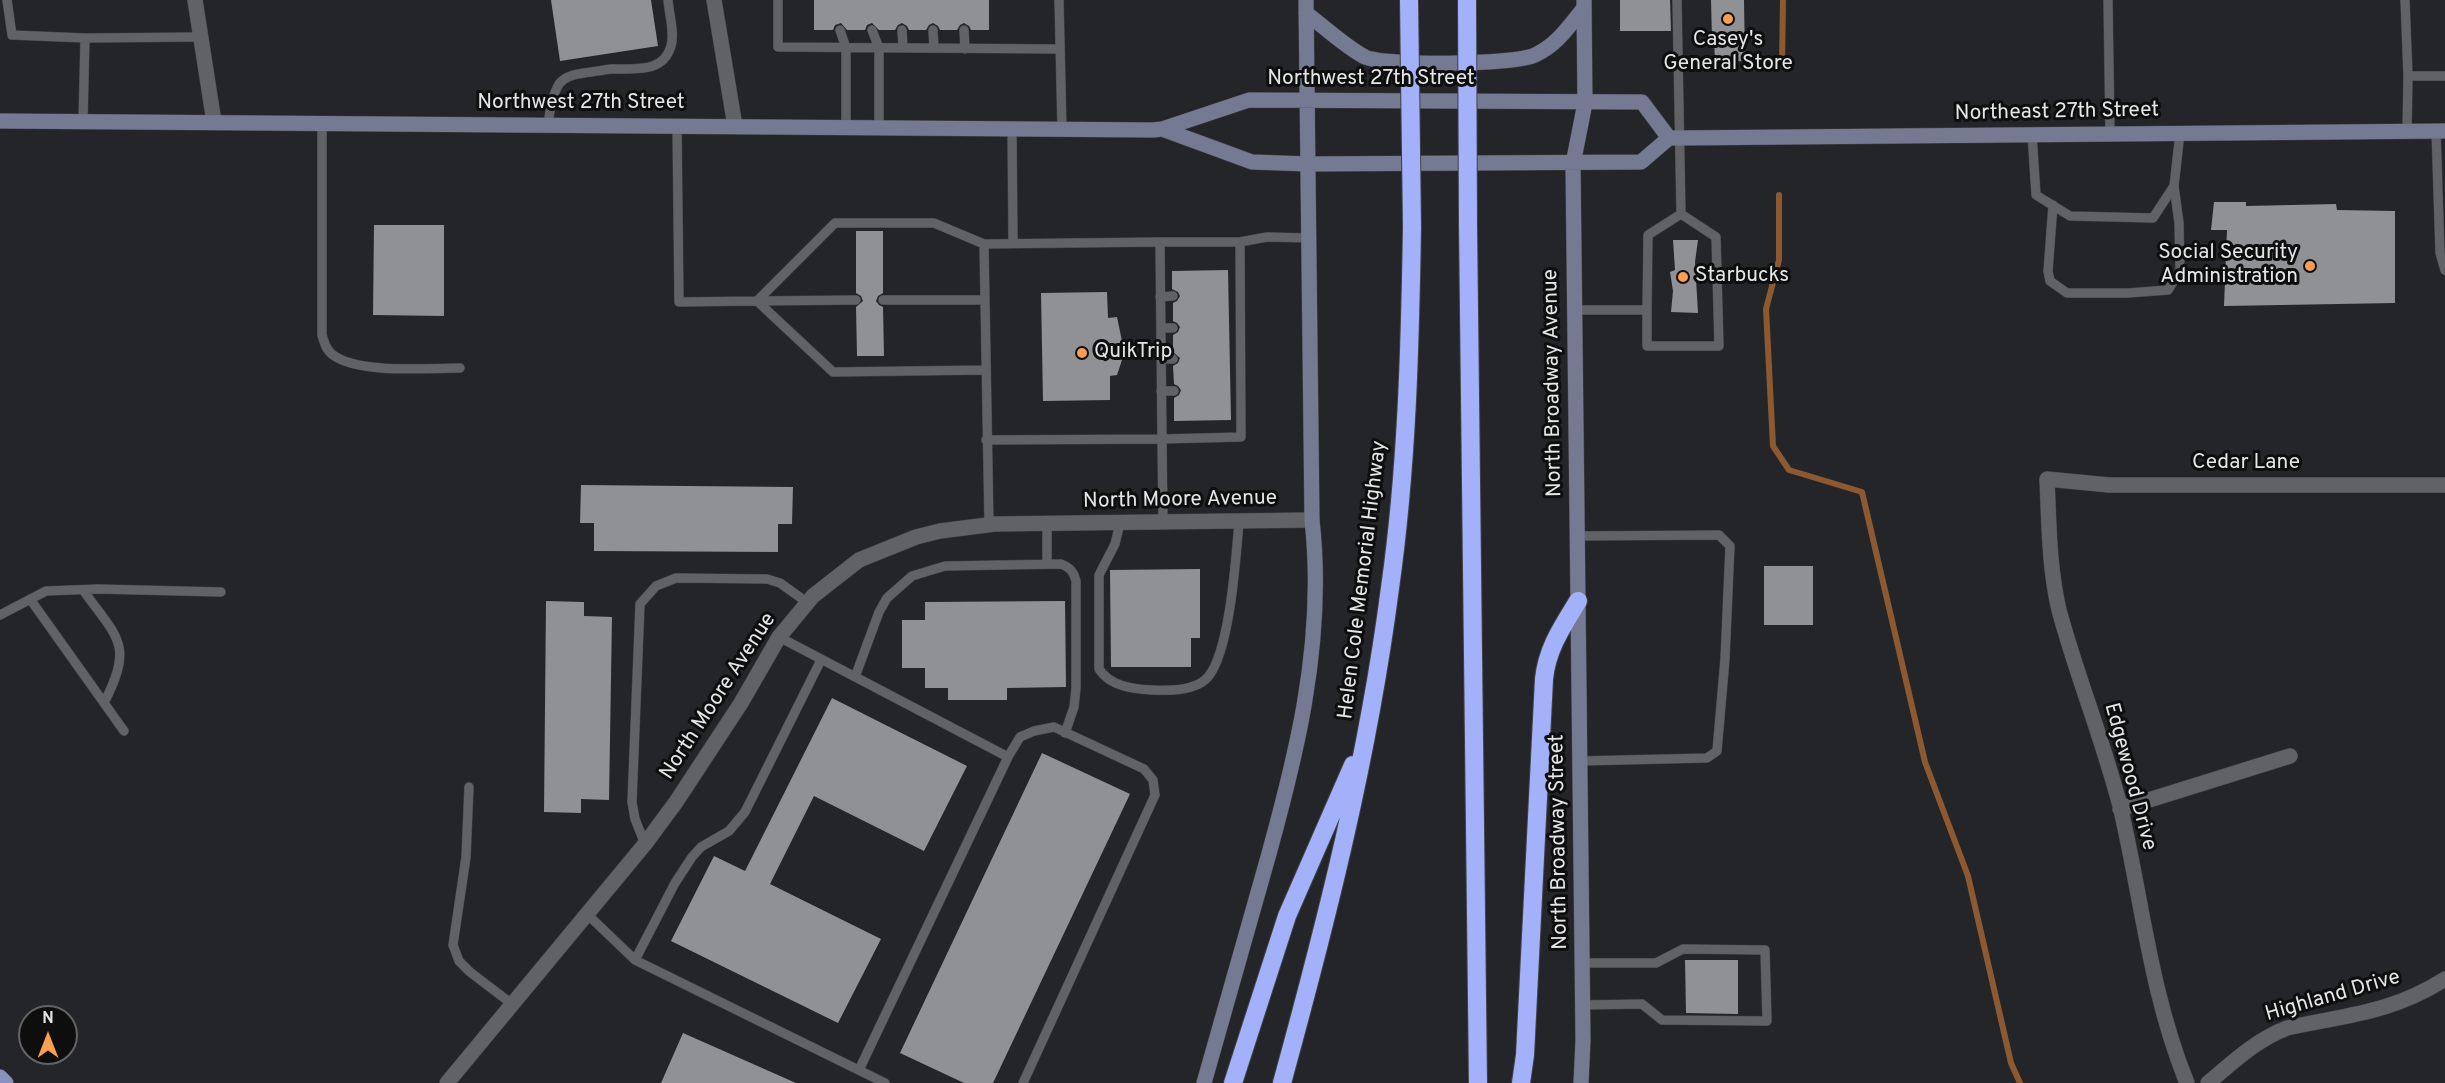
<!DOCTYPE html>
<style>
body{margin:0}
#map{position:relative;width:2445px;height:1083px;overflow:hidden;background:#242528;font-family:Overpass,sans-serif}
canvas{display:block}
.north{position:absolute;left:18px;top:1005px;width:60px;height:60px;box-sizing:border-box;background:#0e0e0f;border:2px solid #646465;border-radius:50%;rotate:0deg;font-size:16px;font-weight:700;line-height:24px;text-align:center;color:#e4e5e7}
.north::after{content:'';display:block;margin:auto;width:21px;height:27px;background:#fb9e51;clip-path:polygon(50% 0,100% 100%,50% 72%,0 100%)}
</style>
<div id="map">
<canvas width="2445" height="1083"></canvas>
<div class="north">N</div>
</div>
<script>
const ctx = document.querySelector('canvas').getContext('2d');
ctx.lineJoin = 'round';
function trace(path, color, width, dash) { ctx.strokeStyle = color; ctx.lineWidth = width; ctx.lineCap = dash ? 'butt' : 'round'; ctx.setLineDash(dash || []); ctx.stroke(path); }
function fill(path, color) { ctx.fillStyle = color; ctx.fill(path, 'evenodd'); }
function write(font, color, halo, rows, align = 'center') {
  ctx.font = font + ' Overpass,sans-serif'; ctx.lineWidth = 6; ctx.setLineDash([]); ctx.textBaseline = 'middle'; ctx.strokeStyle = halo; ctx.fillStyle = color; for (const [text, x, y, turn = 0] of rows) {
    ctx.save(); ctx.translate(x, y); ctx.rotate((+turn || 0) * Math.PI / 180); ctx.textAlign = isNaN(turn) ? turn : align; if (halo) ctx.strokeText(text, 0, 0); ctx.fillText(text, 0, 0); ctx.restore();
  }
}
trace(new Path2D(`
 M1782,65L1783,0
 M1779,195V260L1766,309L1773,446L1789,470L1862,492L1925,762L1968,876L2011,1063L2020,1083`), '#8c5930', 6);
fill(new Path2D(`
 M551,0H651L658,46L560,61Z
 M814,0H989V30H971L969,26L964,23L960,25L957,30H940L938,26L933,23L929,25L926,30H909L907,26L902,23L898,25L895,30H879L872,23L867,25L865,30H847L841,23L835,25L833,30H814Z
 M1620,0H1670L1671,31H1620Z
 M1711,0H1744L1745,61L1715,62L1714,39H1712Z
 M2214,202H2246V206L2336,204L2337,210L2395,211V303L2224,306L2227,230H2211Z
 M374,225H444V316L373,315Z
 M856,231H883V293L878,296L876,301L879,305L883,307L884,356H857L856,307L863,301L861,296L856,293Z
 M1673,240H1698L1695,262L1698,313L1671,312L1673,291L1670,272L1675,270Z
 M1228,270L1231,420L1174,421V398L1179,395L1181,390L1178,386L1174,384L1173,366L1178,363L1180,358L1173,352V335L1178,332L1180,327L1177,323L1173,321V303L1177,301L1180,296L1178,292L1172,289V271Z
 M1107,292L1108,318L1117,317L1123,346L1122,360L1117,375L1110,376V400L1043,401L1041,293Z
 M581,485L793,487L792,524H778V552L594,551V523H580Z
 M1764,566H1813V625H1764Z
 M1200,569V638H1191V667H1111L1110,570Z
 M546,601L584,602V616L612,617L609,800L581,799V813L544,812Z
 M1065,601L1066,687L1007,688V700H948V688H925V668H902V620H925V602Z
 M832,698L967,766L924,851L814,796L770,884L881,939L838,1023L671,941L714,856L745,871Z
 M1042,753L1130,794L993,1083H964L900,1053Z
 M1685,960H1738V1014L1686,1013Z
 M683,1033L796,1083H661Z`), '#909195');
const lane = new Path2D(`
 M7,0L12,35L85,38
 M778,0V47L1060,49
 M1059,0L1062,129
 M2108,0L2110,133
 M2405,0L2408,76L2407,131
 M840,30L846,48V127
 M872,30L879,48V127
 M902,30L903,48
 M933,30L934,48
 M964,30L965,49
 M2408,76H2445
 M83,121L85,38L201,37
 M322,123V335C324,342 326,350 333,355C359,374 427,368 460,368
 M548,124C550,111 552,96 559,84C565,76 575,74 584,73C593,72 602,70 612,69C634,68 663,74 671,46C675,33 669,14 668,0
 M677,125L679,302L757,301L833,372L986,370
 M1012,128L1013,243
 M2436,131L2440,253L2445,270
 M2032,134L2036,195L2070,216L2153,218L2174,186L2180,133
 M2053,205L2048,271L2050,281L2067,293H2128L2168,290L2180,271L2179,223L2174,186
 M1240,242H1160L1162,439L1241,437L1240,242L1267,237L1309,238
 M1160,297L1173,296
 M883,300H984
 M757,301L835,223H934L984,244
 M757,301L856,300
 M1574,310H1647L1648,235L1681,214L1677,0
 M1647,310V346H1719L1716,237L1681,214
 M1161,328H1173
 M1161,359H1173
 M1161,391H1174
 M986,440L1162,439L1163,522
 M1047,523V564
 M1120,523L1115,544L1099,575V669C1110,686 1132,689 1152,690C1169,691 1196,691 1208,677C1230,651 1236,557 1239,521
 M989,524L984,244L1160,242
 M1577,536L1719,535L1730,546L1725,659L1717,751L1707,758L1580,761
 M83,590C118,639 134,644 104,703
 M30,599L124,731
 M0,615L46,591L98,589L221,592
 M779,637L1008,757
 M855,677L879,612L887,598L912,576L945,566L1061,564C1070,567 1074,572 1076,581V688L1074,707L1065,733
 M469,787L466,857L453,945L459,961L470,972L512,1004
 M645,844L635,819L632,802L640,604L656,586L676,578L767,579L780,583L808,603
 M587,914L635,960L885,1083
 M635,960L675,883L692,857L701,847L729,831L745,812L821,660
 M1582,963H1656L1683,949L1765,950L1767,1021L1662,1020L1642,1004L1582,1005
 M859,1070L1008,757L1020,737L1034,731L1054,727L1144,769L1153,780L1155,795L1023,1083`);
const street = new Path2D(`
 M195,0L214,122
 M714,0L735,126
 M2120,809L2290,756
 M447,1083L645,844L676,802L741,703L779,637L813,596L859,560L916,537L940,531L995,524L1312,520
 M2187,1083C2151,995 2142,901 2121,810C2104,742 2077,677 2059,610C2049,568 2049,522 2047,479L2109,485H2445
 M2208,1083C2233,1062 2256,1040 2287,1028C2346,1015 2392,1013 2445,979`);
const secondary = new Path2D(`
 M1306,13C1323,26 1347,48 1365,57C1385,66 1514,65 1535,55C1557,45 1569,26 1584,8
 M0,121L1153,130L1162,129L1249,100L1642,102L1669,138
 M1162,129L1252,162L1308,164L1641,162L1669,138H1679L2445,131
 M1204,1083C1223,1016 1242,949 1261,882C1295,763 1326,644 1312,520L1306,0
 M1581,1083L1583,1040L1573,164L1585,103L1584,0`);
const primary = new Path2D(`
 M0,1077L6,1083`);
const highway = new Path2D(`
 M1468,224L1478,1083
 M1233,1083L1287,916L1353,765
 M1282,1083C1327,919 1368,758 1390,588C1407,468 1410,348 1412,227
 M1521,1083L1525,1055L1544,679C1547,649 1562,627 1578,601`);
trace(lane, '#414244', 10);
trace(street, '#414244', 16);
trace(secondary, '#414244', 16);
trace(primary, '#414244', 16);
trace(highway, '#414244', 20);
trace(lane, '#616266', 9);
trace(street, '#616266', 15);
trace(secondary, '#757a93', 15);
trace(primary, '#8991bf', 15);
trace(highway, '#a3b1fb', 18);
const highwayBridge = new Path2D(`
 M1409,0L1412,227
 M1467,0L1468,224`);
trace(highwayBridge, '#414244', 20, []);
trace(highwayBridge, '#a3b1fb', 18);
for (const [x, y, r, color] of [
 [1728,19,6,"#fb9e51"],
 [2310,266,6,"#fb9e51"],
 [1683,277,6,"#fb9e51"],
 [1082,353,6,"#fb9e51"]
]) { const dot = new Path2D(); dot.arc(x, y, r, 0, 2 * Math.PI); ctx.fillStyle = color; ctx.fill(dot); trace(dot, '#0e0e0f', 2); }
write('21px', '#e4e5e7', '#0e0e0f', [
 ["Casey's",1728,41,"center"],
 ["General Store",1728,65,"center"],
 ["Social Security",2298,254,"right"],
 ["Administration",2298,278,"right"],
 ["Starbucks",1695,277],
 ["QuikTrip",1094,353]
], 'left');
write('21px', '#e4e5e7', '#0e0e0f', [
 ["Northwest 27th Street",1371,80],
 ["Northwest 27th Street",581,104],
 ["Northeast 27th Street",2057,113,-1],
 ["North Broadway Avenue",1554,383,-91],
 ["Cedar Lane",2246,464],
 ["North Moore Avenue",1180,501,-1],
 ["Helen Cole Memorial Highway",1364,580,-83],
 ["North Moore Avenue",719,697,-57],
 ["Edgewood Drive",2129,777,75],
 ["North Broadway Street",1560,842,-91],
 ["Highland Drive",2333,997,-16]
]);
</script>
